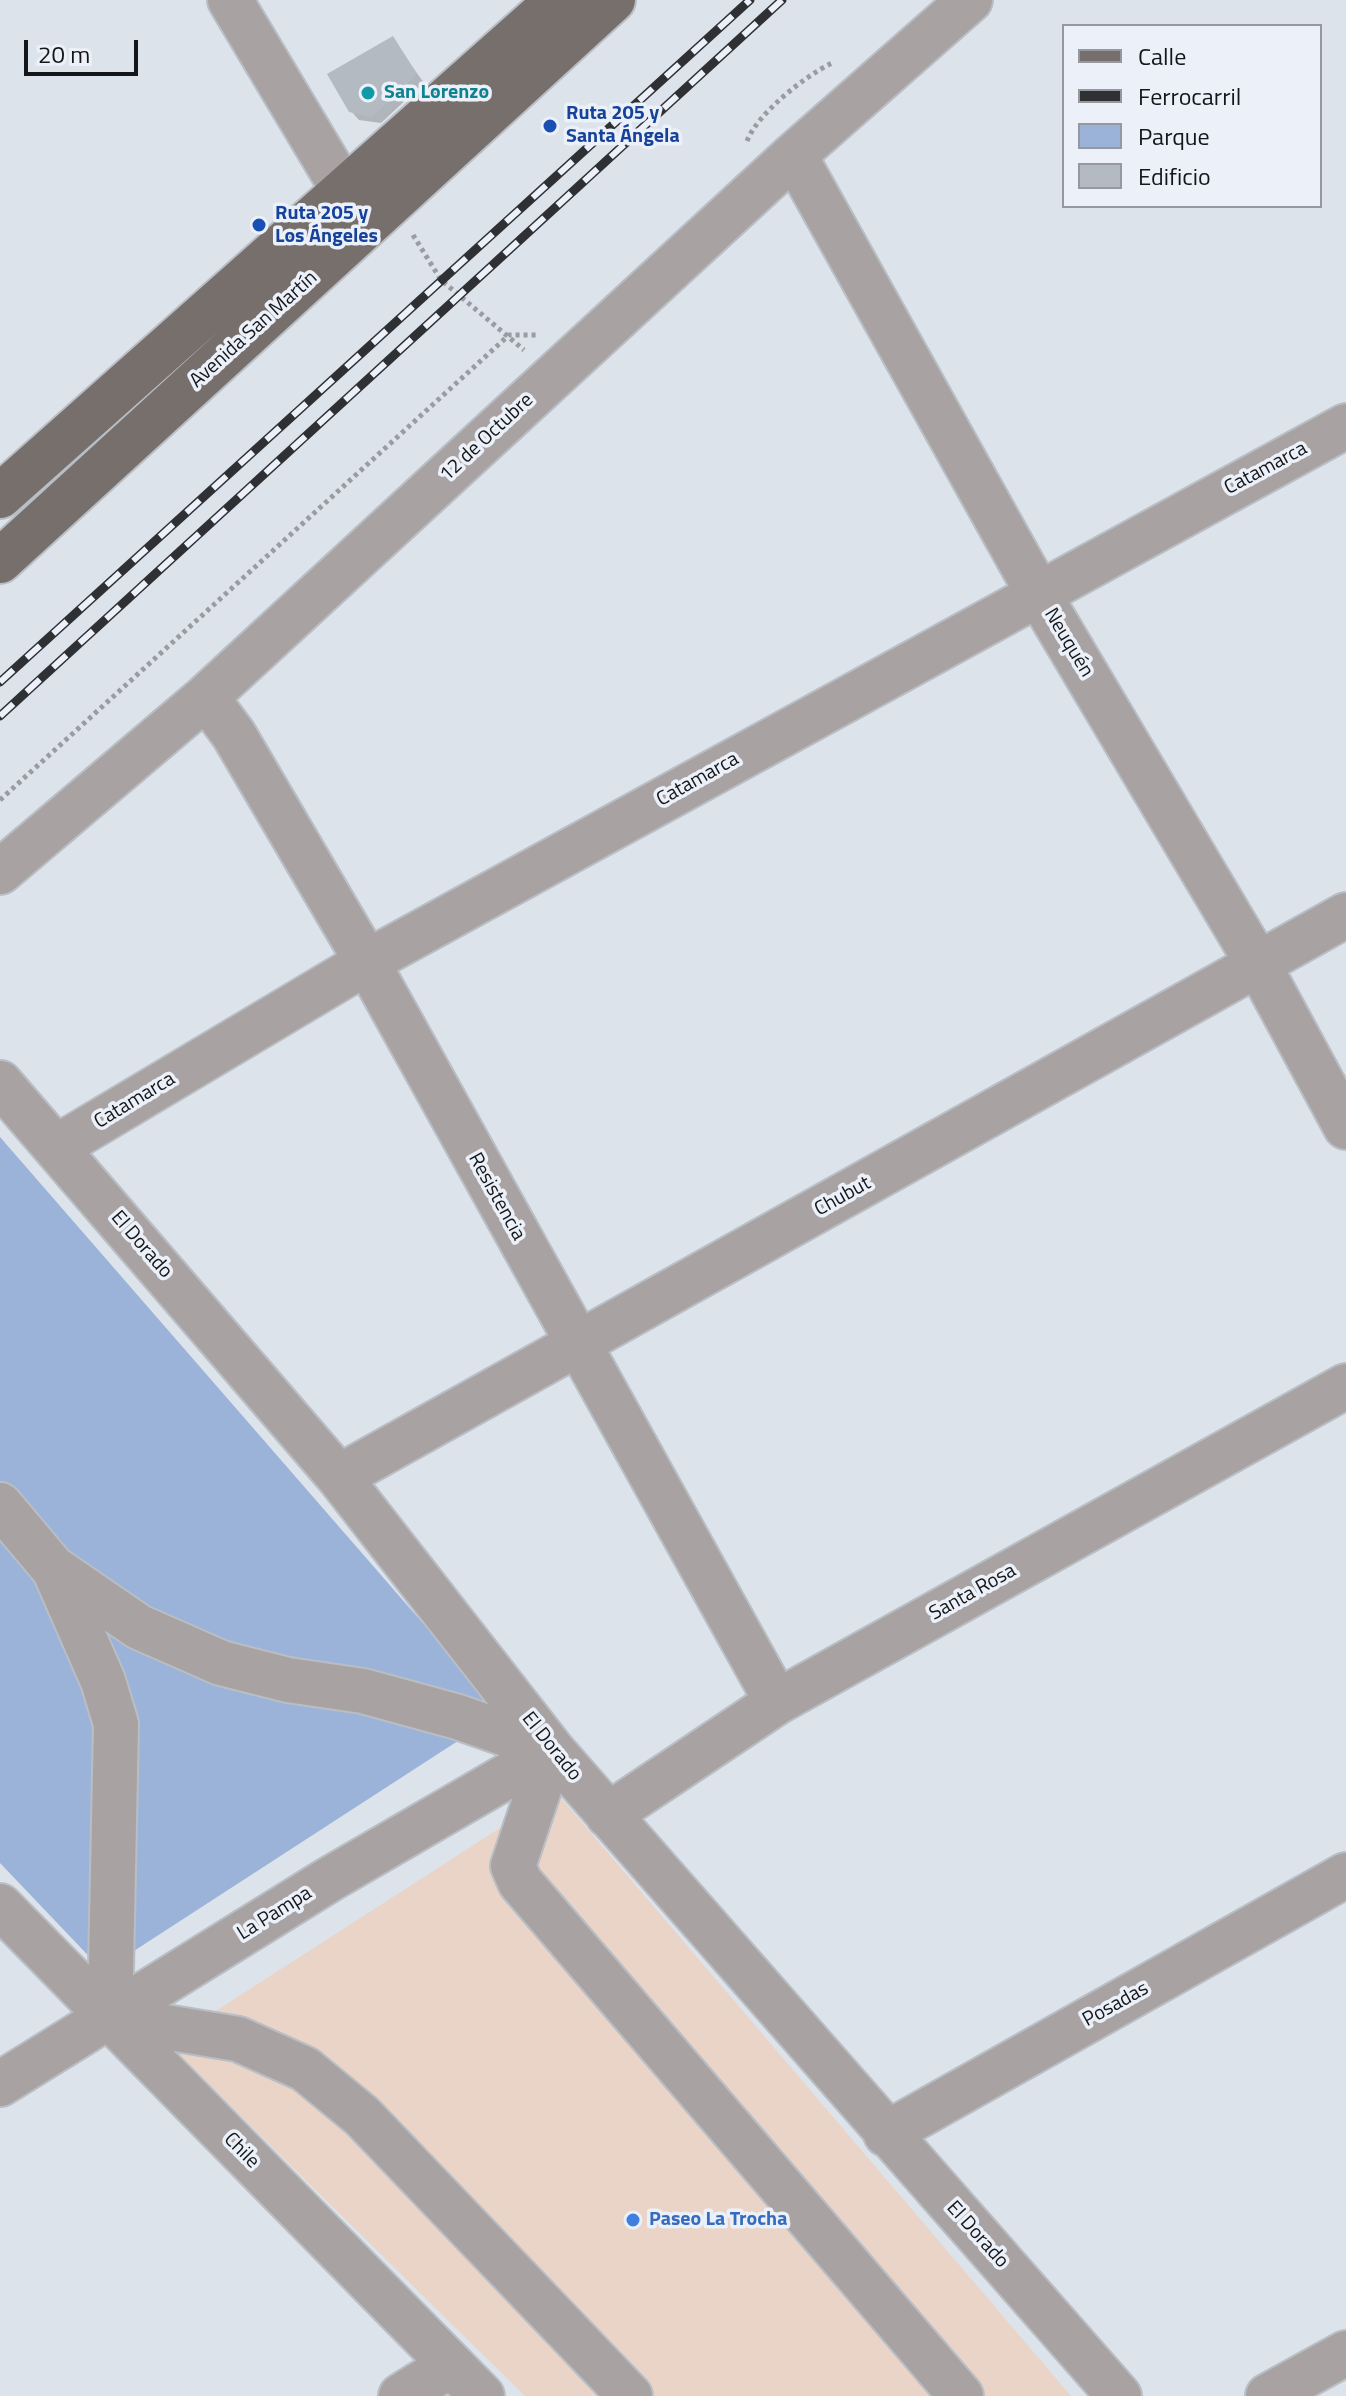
<!DOCTYPE html>
<meta charset="utf-8">
<style>
body{margin:0}
#map{position:relative;width:1346px;height:2396px;overflow:hidden;background:#dde3eb;font-family:"Titillium Web",sans-serif}
canvas{display:block}
.legend{position:absolute;left:1062px;top:24px;width:260px;height:184px;box-sizing:border-box;background:#ebf0f9;border:2px solid #95999f;margin:0;padding:10px 14px;list-style:none;font-size:24px;color:#151619}
.legend li{display:flex;align-items:center;gap:16px;height:40px}
.legend b{width:40px;border:2px solid #95999f}
.scale{position:absolute;left:24px;top:40px;width:114px;height:36px;box-sizing:border-box;border:4px solid #151619;border-top:0;padding-left:10px;font-size:24px;line-height:28px;white-space:nowrap;color:#151619;-webkit-text-stroke:6px #ebf0f9;paint-order:stroke}
</style>
<div id="map">
<canvas width="1346" height="2396"></canvas>
<ul class="legend">
<li><b style="height:10px;background:#776f6c"></b>Calle</li>
<li><b style="height:10px;background:#2e3034"></b>Ferrocarril</li>
<li><b style="height:22px;background:#9bb3d8"></b>Parque</li>
<li><b style="height:22px;background:#b4bac2"></b>Edificio</li>
</ul>
<div class="scale">20 m</div>
</div>
<script>
const ctx = document.querySelector('canvas').getContext('2d');
ctx.lineJoin = 'round';
function fill(path, color) { ctx.fillStyle = color; ctx.fill(path, 'evenodd'); }
function trace(path, color, width, dash) { ctx.strokeStyle = color; ctx.lineWidth = width; ctx.lineCap = dash ? 'butt' : 'round'; ctx.setLineDash(dash || []); ctx.stroke(path); }
function write(font, color, halo, rows, align = 'center') {
  ctx.font = font + ' "Titillium Web",sans-serif'; ctx.lineWidth = 7; ctx.setLineDash([]); ctx.textBaseline = 'middle'; ctx.strokeStyle = halo; ctx.fillStyle = color; for (const [text, x, y, turn = 0] of rows) {
    ctx.save(); ctx.translate(x, y); ctx.rotate((+turn || 0) * Math.PI / 180); ctx.textAlign = isNaN(turn) ? turn : align; if (halo) ctx.strokeText(text, 0, 0); ctx.fillText(text, 0, 0); ctx.restore();
  }
}
fill(new Path2D(`
 M556,1792L1071,2396H525L166,2043Z`), '#ead4c7');
fill(new Path2D(`
 M0,1137L501,1713L103,1971L0,1863Z`), '#9bb3d8');
fill(new Path2D(`
 M392,38L424,83L381,123L359,120L351,111Z`), '#0003');
fill(new Path2D(`
 M393,36L417,74L372,117L349,112L327,74Z`), '#b4bac2');
const minor = new Path2D(`
 M230,0L362,221
 M794,155L1038,593L1258,964L1346,1127
 M206,697L234,735L367,962L777,1702
 M0,872L206,697L794,155L970,0
 M0,1083L339,1477L552,1750L1119,2396
 M57,1147L367,962L1346,426
 M339,1477L1346,915
 M0,1505L53,1568L139,1627L221,1663L288,1680L363,1691L458,1717L552,1750
 M54,1569L103,1681L116,1724L110,2018
 M552,1750L513,1866L520,1882L961,2396
 M608,1815L777,1702L1346,1386
 M0,1906L482,2396
 M110,2018L238,2039L305,2069L362,2116L630,2396
 M0,2084L330,1879L552,1750
 M886,2134L1346,1875
 M401,2396L451,2365
 M1268,2396L1346,2353`);
const major = new Path2D(`
 M0,496L558,0
 M0,561L613,0`);
trace(minor, '#b9bec5', 48);
trace(major, '#b9bec5', 48);
trace(new Path2D(`
 M747,141C758,113 805,76 832,63
 M413,235L441,280L524,350
 M0,800L509,335H539`), '#999da3', 5, [4, 4]);
trace(minor, '#a8a3a2', 44);
trace(major, '#776f6c', 44);
const rail = new Path2D(`
 M0,682L750,0
 M0,716L782,0`);
trace(rail, '#2e3034', 9);
trace(rail, '#ebf0f9', 6, [18]);
for (const [x, y, r, color] of [
 [368,93,8,"#0f9aa8"],
 [550,126,8,"#1a4fb4"],
 [259,225,8,"#1a4fb4"],
 [633,2220,8,"#3f7fe0"]
]) { const dot = new Path2D(); dot.arc(x, y, r, 0, 2 * Math.PI); ctx.fillStyle = color; ctx.fill(dot); trace(dot, '#ebf0f9', 3); }
write('bold 20px', '#0d838f', '#ebf0f9', [
 ["San Lorenzo",384,93]
], 'left');
write('bold 20px', '#164399', '#ebf0f9', [
 ["Ruta 205 y",566,114],
 ["Santa Ángela",566,137],
 ["Ruta 205 y",275,214],
 ["Los Ángeles",275,237]
], 'left');
write('20px', '#151619', '#ebf0f9', [
 ["Avenida San Martín",254,330,-42],
 ["12 de Octubre",487,438,-43],
 ["Catamarca",1266,469,-28],
 ["Neuquén",1068,643,59],
 ["Catamarca",698,780,-29],
 ["Catamarca",135,1101,-31],
 ["Resistencia",496,1197,61],
 ["Chubut",843,1197,-29],
 ["El Dorado",141,1245,49],
 ["Santa Rosa",973,1593,-29],
 ["El Dorado",551,1747,51],
 ["La Pampa",275,1914,-32],
 ["Posadas",1116,2005,-29],
 ["Chile",241,2151,45],
 ["El Dorado",977,2235,48]
]);
write('bold 20px', '#366cbe', '#ebf0f9', [
 ["Paseo La Trocha",649,2220]
], 'left');
</script>
